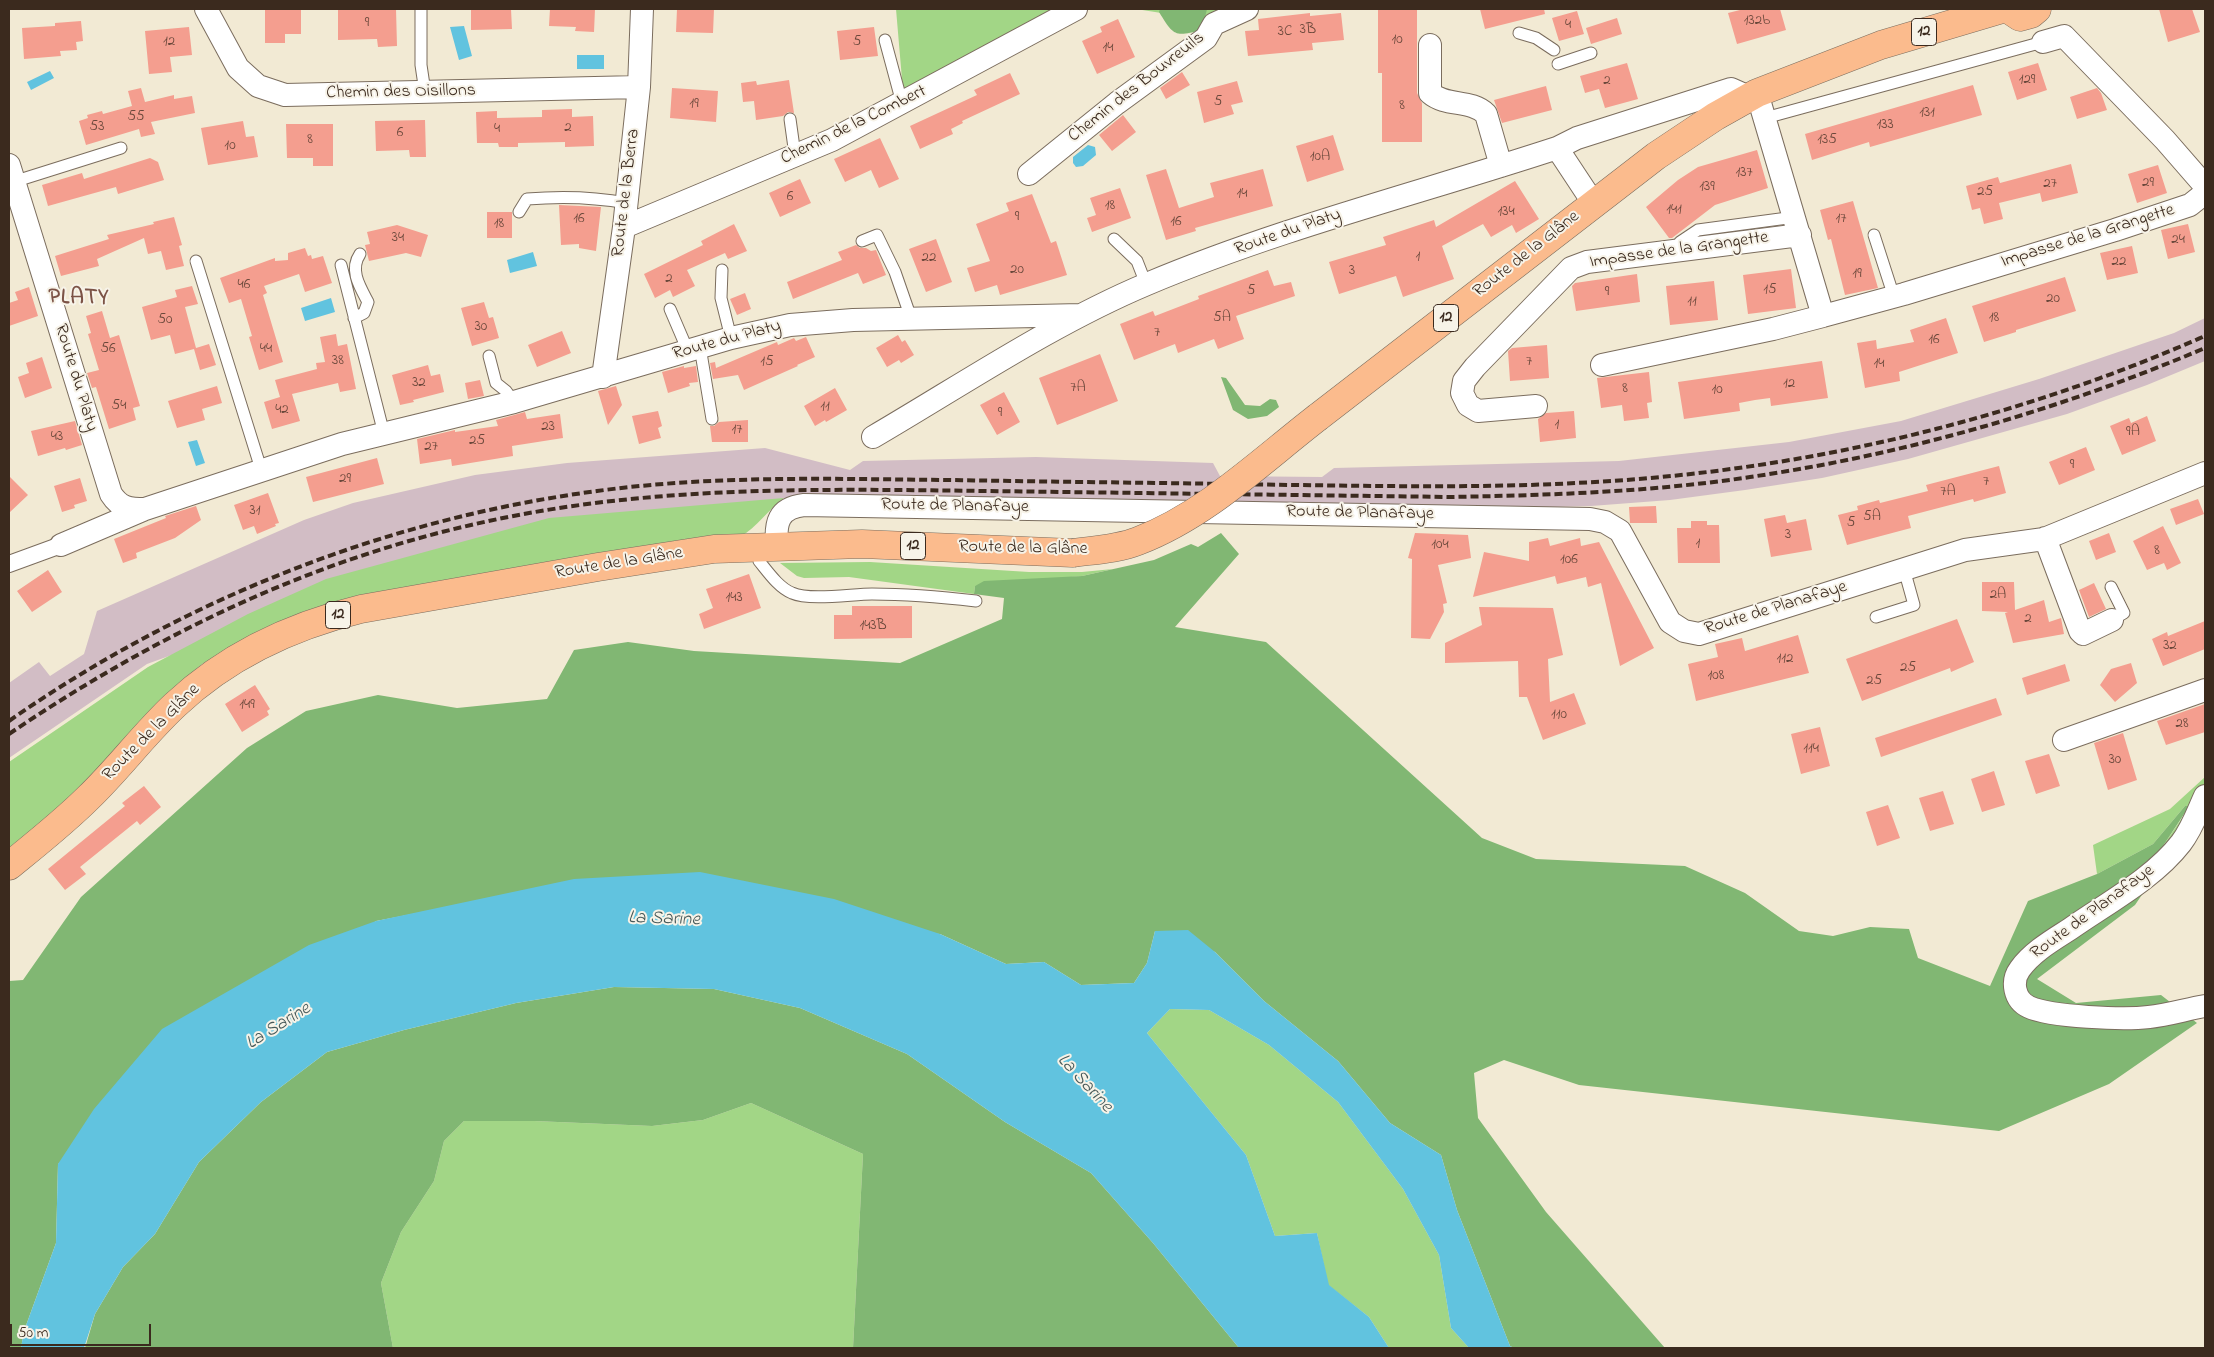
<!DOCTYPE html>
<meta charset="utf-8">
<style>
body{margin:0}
#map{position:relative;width:2214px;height:1357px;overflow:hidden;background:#f2ead4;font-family:"Indie Flower",sans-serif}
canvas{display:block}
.frame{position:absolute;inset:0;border:10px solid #3b2a1e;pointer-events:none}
.scale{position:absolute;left:10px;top:1324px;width:141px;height:22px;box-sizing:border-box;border:2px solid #3b2a1e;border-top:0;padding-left:6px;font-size:15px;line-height:18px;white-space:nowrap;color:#3b2a1e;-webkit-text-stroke:4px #f7f3e8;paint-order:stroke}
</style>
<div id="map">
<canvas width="2214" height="1357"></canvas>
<div class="frame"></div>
<div class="scale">50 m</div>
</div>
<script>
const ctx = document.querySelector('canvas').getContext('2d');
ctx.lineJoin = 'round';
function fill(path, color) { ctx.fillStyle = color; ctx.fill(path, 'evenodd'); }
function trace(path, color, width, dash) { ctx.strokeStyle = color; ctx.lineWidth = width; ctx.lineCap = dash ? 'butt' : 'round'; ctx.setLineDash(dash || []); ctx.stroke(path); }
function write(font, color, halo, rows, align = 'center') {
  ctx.font = font + ' "Indie Flower",sans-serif'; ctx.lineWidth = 4; ctx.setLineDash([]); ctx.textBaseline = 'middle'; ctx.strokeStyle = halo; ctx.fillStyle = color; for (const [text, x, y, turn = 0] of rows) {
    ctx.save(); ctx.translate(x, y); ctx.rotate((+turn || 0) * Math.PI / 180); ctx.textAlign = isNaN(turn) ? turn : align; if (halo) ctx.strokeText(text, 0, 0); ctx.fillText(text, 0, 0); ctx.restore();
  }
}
fill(new Path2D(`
 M2205,318V361L2147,385L2067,414L1908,459L1822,478L1745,490L1670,500L1591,506L1512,508L784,498L690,537L356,588L147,664L9,758V683L39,662L50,676L84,654L97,611L304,520L353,503L475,475L567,463L765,448L850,470L863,461L1036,457L1213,463L1220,476L1322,477L1334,468L1619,461L1789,442L1901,421L2039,379L2174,333Z`), '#d2bdc5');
fill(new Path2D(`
 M896,9H1068L903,91Z
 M1136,9H1233L1212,21Z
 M784,498C768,510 757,527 740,537L347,602L306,611L258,631L202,664L177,686L94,776L9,854V762L148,667L248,614L326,579L549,518Z
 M870,562L1029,572H1082L1113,569L1082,576L975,586L974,594L849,577L804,578L797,576L780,563Z
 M2205,777C2205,799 2168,843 2154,862V855L2163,846L2188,809V806H2185L2153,844L2097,874L2093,845L2170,809Z
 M1170,1009L1209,1010L1269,1045L1338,1102L1403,1189L1439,1255L1451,1328L1469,1348H1389L1369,1317L1328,1285L1317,1233L1275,1236L1246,1155L1147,1033Z
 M751,1103L863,1154L853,1348H393L381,1283L401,1232L434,1181L444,1141L464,1121H534L652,1126L703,1120Z`), '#a2d686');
fill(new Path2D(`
 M1160,9H1207L1202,30C1174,37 1174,36 1159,12Z
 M1221,377L1226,378L1245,405L1260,406L1270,399L1276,400L1279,407L1267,416L1248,419L1233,410Z
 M1221,533L1239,554L1175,627L1266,642L1482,838L1536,859L1685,866L1745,893L1799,931L1833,936L1870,927L1909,929L1918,958L1990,986L2028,901L2097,874L2153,844L2185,806H2188V808L2163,846L2154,855L2156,874L2135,905L2037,979L2076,1003L2161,995L2197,1023L2109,1084L1999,1131L1579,1085L1504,1060L1474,1073L1478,1118L1546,1212L1665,1348H1514L1510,1346L1457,1210L1441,1155L1390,1123L1338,1061L1264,1001L1215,952L1155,931L1147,963L1134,983L1081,985L1044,962L1006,964L940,934L460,905L376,921L58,1164L56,1243L24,1331L21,1348H9V981L23,980L81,897L247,748L306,711L378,695L457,708L547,699L574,650L628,642L694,651L900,663L1002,619L1004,598L974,594L975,586L984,581L1082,576L1154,560L1191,544L1198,547Z
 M614,987L714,989L800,1008L907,1054L1005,1122L1091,1173L1153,1243L1239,1348H853L863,1154L751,1103L703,1120L652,1126L534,1121H464L444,1141L434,1181L401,1232L381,1283L393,1348H85L95,1314L123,1267L155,1234L199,1162L261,1102L327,1052L404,1030L516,1003Z`), '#81b773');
fill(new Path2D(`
 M464,26L472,56L459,60L450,27Z
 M577,55H604V69H577Z
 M50,71L54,78L31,90L27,82Z
 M1088,145L1095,147L1096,155L1083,166L1076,167L1073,163V157Z
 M533,252L537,266L510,273L507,260Z
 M331,298L335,312L305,321L301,308Z
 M197,440L205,463L196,466L188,442Z
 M700,872L834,899L940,934L1006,964L1044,962L1081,985L1134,983L1147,963L1155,931L1188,930L1215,952L1264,1001L1338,1061L1390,1123L1441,1155L1457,1210L1510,1346L1514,1348H1469L1451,1328L1439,1255L1403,1189L1338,1102L1269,1045L1209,1010L1170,1009L1147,1033L1246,1155L1275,1236L1317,1233L1329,1285L1369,1317L1389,1348H1239L1153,1243L1091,1173L1005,1122L907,1054L800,1008L714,989L614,987L516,1003L404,1030L327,1052L261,1102L199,1162L155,1234L123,1267L95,1314L84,1348H21L24,1331L56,1243L58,1164L94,1109L162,1029L309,945L376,921L574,879Z`), '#61c3df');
fill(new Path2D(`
 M265,9H301V34H285V43H265Z
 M338,9H396L397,46L378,47L377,39L338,40Z
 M471,9H511L512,29L471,30Z
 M550,9H595L594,32L575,31L576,27L549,26Z
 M677,9H714L713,33L676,32Z
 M1378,9H1417V93L1422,103V142H1382V73H1378Z
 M1480,9H1544L1545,14L1485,29Z
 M1744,9H1780L1786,30L1737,44L1728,13Z
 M2159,9H2192L2200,32L2168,42Z
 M1577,11L1584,34L1559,41L1552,18Z
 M1310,13V16L1341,13L1344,40L1312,43L1313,50L1248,56L1245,31L1259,30L1258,19Z
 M1617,18L1622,34L1591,44L1586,28Z
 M1118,19L1135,57L1097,74L1082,41L1102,32L1100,27Z
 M81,21L83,41L76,42L77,50L60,51L61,56L24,59L22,28L55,26V23Z
 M189,27L192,55L170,57L172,72L149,74L145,31Z
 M874,27L878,56L840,60L837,31Z
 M1627,63L1638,99L1605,108L1599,89L1585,93L1580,76Z
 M2038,63L2047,90L2017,100L2008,72Z
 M1182,72L1190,85L1166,99L1160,88Z
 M1010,73L1020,94L962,121L963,123L951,129L953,134L920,149L910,126L977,95L974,90Z
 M789,80L794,113L788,112L783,116L756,120L754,101L743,102L741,83L756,81L757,85Z
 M1237,81L1243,102L1231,105L1234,114L1204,123L1197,92Z
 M1973,85L1982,115L1870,147L1869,142L1812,160L1805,134Z
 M1546,86L1552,110L1502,123L1494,100Z
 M141,88L145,102L174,95V99L192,96L195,113L151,122L155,134L141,137L139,129L86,145L79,121L88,118L87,115L102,111L103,114L132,106L128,91Z
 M672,88L718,91L716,122L670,118Z
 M2097,88L2101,93L2107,110L2077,119L2070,97Z
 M572,109V117L593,116L594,146L565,147V142L518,143V147H499L498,143H477L476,112L497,111V118L542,117V110Z
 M1123,115L1136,132L1112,151L1099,135Z
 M425,120L426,157H410L409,150L376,151L375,121Z
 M243,121L246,137L254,136L258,157L208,165L201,128Z
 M286,124H333V166H313V158H287Z
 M1333,135L1344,170L1307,182L1296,146Z
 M880,138L899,179L879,188L871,170L845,182L834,159Z
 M1757,150L1768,188L1715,205L1672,238H1669L1646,207L1678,180L1698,167Z
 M150,158L158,162L164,180L118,194L116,187L48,206L42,185L82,173L84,179Z
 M2071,164L2078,193L2042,202L2040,193L1999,203L2003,219L1984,224L1980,208L1972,210L1966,186L1998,177L2000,183Z
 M2158,165L2167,193L2137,203L2128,174Z
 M1166,169L1179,208L1214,197L1210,183L1263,169L1273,206L1195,228L1196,231L1166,240L1146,175Z
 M800,179L811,203L780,217L769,193Z
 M1515,181L1539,219L1516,233L1512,225L1491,237L1483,224L1442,246L1454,279L1403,297L1396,276L1339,294L1329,262L1386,245L1383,237L1434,220L1436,227Z
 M1120,188L1131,218L1092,232L1087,218L1096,215L1090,198Z
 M1032,194L1051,243L1056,241L1067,275L1000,295L997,285L975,292L967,268L990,261L976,224L1009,211L1006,203Z
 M1853,201L1878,288L1845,295L1831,239L1828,240L1820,210Z
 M559,205L601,207L596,251L579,248V244L561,245Z
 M487,212H512V238H487Z
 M174,217L182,245L179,246L184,266L166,270L161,251L148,254L144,238L97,259L99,266L61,276L55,256L109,239L107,235L154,224L153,222Z
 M734,224L747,251L728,259L725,253L687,270L695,286L673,297L670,290L655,298L644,274L703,245L701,241Z
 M2188,224L2195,252L2168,259L2161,230Z
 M397,225L428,235L421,257L406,253L369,261L365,245L370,244L367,232Z
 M936,239L952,282L926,292L909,249Z
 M856,245L860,248H866L871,251L876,250L886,275L863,284L858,273L793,299L787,282L842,260L838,252Z
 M2132,246L2138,273L2107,280L2100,253Z
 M305,248L308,256L311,255L312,259L323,256L332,283L305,292L299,274L264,286L267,293L263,295L283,362L259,370L249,337L252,336L241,299L229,303L220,278L275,258V261L288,260V253Z
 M1791,269L1796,308L1748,314L1743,275Z
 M1268,270L1274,286L1291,282L1295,296L1236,316L1244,339L1218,349L1214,339L1178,353L1175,344L1134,360L1120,324L1153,311L1155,316L1199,299L1198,296Z
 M1637,274L1640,302L1576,311L1572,286L1575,283Z
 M2065,277L2076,311L2016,330V332L1984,342L1972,306Z
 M1714,281L1718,320L1670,325L1666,286Z
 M192,286L198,304L185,307L196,348L209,344L216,365L200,370L194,349L175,354L170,335L151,340L142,307L177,297L175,290Z
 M29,287L38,316L9,326V303L18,300L15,292Z
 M745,293L751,309L737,315L730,299Z
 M484,302L489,318L493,317L499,338L472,346L461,308Z
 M102,311L110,338L119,335L140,406L133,408L136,420L109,429L96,387L92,388L87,373L99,370L88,334L91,333L86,316Z
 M1946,318L1958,353L1899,372L1900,381L1865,388L1857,343L1876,340L1877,349L1914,342L1910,330Z
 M562,331L571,353L537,367L528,345Z
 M336,334L338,346L347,344L356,389L340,392L338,383L292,394L300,421L272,429L264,402L280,397L275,380L317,369L316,363L325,362L320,337Z
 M898,335L902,342L905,340L914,355L901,363L899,360L887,367L876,348Z
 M806,337L815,357L797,365L798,366L744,390L738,375L713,379L710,363L715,362L716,368L777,342L778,345L794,338L796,341Z
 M1547,345L1549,378L1510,381L1508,351L1512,348Z
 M1100,354L1118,401L1057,425L1039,378Z
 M42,357L52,388L25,398L18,377L29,373L26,363Z
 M1822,361L1828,398L1771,406L1770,398L1755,400L1739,403L1740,411L1684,419L1678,382Z
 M428,365L431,376L440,374L444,392L413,400L414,402L400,405L392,375Z
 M684,366V368L696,366L698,382L689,383L690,386L668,393L662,372Z
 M1649,372L1652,402L1647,403L1649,418L1624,421L1622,405L1601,408L1597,378Z
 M480,380L484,396L468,399L465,383Z
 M217,386L222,403L202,409L205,420L177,428L168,401Z
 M616,386L622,405L608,425L598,391Z
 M835,388L847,410L826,422L825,420L815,426L804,406Z
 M1004,392L1020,422L997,435L980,405Z
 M658,411L662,426L658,428L661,438L639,444L632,416Z
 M1574,411L1576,438L1540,442L1538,419L1546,413Z
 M525,412L527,419L560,414L563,438L512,446L513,456L452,466L451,459L420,464L417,439L455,430V432L498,426L496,420Z
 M2147,416L2156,441L2122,455L2110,426L2129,418L2131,423Z
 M748,420V442H712L710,426H714L719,422Z
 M75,421L82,445L66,450L65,448L38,456L31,431Z
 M2086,447L2095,470L2059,485L2049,462Z
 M377,458L384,484L313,502L306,477Z
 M1999,466L2006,493L1974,502L1973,499L1908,516L1911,528L1847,545L1838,515L1858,510L1857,506L1879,500L1880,503L1928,491L1926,485Z
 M9,476L28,495L9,513Z
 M80,478L87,501L74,505L75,508L62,512L54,486Z
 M268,493L279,523L275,524L276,526L257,534L254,526L243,530L234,505Z
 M2198,499L2204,514L2176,525L2170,509Z
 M196,506L201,520L175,538L136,553L137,558L123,563L114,539L166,518L165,516Z
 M1656,506L1657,523H1630L1629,507Z
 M1785,515L1787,523L1806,519L1812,550L1771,557L1764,519Z
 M1691,521H1707V525H1719L1720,563H1678L1677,528H1691Z
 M2163,526L2181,563L2167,570L2164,563L2147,570L2133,541Z
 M1415,533L1468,535L1471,558L1438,565L1447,603L1443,604L1444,612L1430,639L1411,638L1412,559L1408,558Z
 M2109,533L2116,552L2096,560L2089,541Z
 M1548,538L1550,546L1580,538L1581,546L1599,542L1654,648L1620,666L1601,583L1588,587L1586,577L1557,584L1555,576L1473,597L1484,552L1529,561V542Z
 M48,570L62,592L32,612L17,591Z
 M749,574L761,608L704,629L699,614L713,608L706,589Z
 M1982,582H2014L2015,610L2044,600L2049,622L2061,618L2064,634L2013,643L2005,613L2008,612L1982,611Z
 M2094,583L2106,609L2089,617L2079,590Z
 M852,606H912V638L834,639V615H852Z
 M1479,607L1553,608L1563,655L1548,659L1550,702L1574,693L1586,724L1543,740L1527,697H1519L1518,661L1445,663V643L1482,625Z
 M1957,619L1974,662L1951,672L1950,668L1862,701L1846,659Z
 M2205,621V649L2163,666L2152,639L2167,632L2168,636Z
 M1798,635L1809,673L1696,701L1688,664L1718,657L1715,644L1742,638L1745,651Z
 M2131,663L2137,683L2115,702L2100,685L2111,669Z
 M2065,664L2070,681L2027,695L2022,678Z
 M255,685L270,709L267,711L269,715L242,732L225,704Z
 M1996,698L2002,715L1881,757L1875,738Z
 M2205,704V732L2166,745L2157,721Z
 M1820,727L1830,766L1801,774L1791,734Z
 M2123,733L2137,780L2108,790L2094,743Z
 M2049,754L2060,786L2036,794L2025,761Z
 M1994,771L2005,805L1982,812L1971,779Z
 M144,786L161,807L140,825L137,821L80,867L86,874L65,890L48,869L125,806L122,803Z
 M1943,791L1954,824L1930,831L1919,798Z
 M1888,805L1900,838L1877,846L1866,812Z`), '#f49e8f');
const service = new Path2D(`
 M421,9V65L425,92
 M1519,33L1536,38L1554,50
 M885,40L902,103
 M1558,64L1591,53
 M1765,118L2043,42
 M790,119L795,155
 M13,182L121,148
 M519,212L527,199C561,196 594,197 627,203
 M1874,235L1894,297
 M1114,239L1137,261L1146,284
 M862,241L877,235L895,272L911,318
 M1680,242L1698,230L1795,217
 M196,261L261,469
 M341,265L384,434
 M722,270L721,298L731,338
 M670,309L688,351
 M354,318L364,313L368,302C360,287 349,270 360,254
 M700,347L712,419
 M489,356L496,383L506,391L514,402
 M759,561C768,572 779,588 792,593C810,601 852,594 872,594C907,594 942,597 976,601
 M2111,587L2124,613L2112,620
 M1876,617L1914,605L1904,569`);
const pedestrian = new Path2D(`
 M9,564L61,545`);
const minor = new Path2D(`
 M206,9L238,68L258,86L285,95L639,87
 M2043,42L2064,36L2165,140L2205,186
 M1430,45V93C1446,107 1471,99 1486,114L1501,166
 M1757,93L1823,316L1904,294L2115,230L2190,205L2205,193
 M1557,148L1577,138L1731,89L1749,97
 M9,165L111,494C120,508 129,509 145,509L342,444L514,402L731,338L790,325L853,320L1081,315
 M1029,174L1117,103L1206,38L1214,24L1247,9
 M624,227L832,140L1076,9
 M1602,365L1773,329L1823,316
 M603,377L624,227L639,87L642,9
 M1536,406L1478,411L1468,405L1462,393L1464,381L1475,367L1571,268L1587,262L1800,235
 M873,437C962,385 1052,324 1147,284C1280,228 1420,193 1557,148L1594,204
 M2045,538L2080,631L2083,634L2112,620
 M61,545L143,510
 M777,546C775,523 778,508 804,505L1590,519L1605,522L1620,531L1670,622L1684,631L1699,634L1965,550L2044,539L2205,473
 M2064,740L2205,690
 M2205,796C2198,811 2192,829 2181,843C2153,879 2107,903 2070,929C2053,940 2032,952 2020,969C2011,981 2014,1000 2029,1007C2051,1017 2124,1020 2149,1017C2168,1015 2187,1009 2205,1006`);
const primary = new Path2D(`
 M2008,9L2020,17L2031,14L2037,9
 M1318,417L1656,156L1716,116L1757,93L1881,45L2002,9
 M9,866C36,844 64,822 89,797C119,768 144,734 175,705C227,656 291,626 361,609L598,567L714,549L862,544L1073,553`);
trace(service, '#7b6d5e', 13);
trace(pedestrian, '#7b6d5e', 18);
trace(minor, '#7b6d5e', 24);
trace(primary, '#7b6d5e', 29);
trace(service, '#fff', 11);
trace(pedestrian, '#fff', 16);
trace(minor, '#fff', 22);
trace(primary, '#fbbb8d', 28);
trace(new Path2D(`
 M9,721C184,599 386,519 597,491C714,475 832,479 950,480C1064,482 1178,483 1292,485C1387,486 1482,488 1576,483C1793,473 2007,423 2205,336
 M9,734C151,638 304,563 471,525C642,485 812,489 986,491C1141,493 1297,495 1452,497C1552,495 1651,492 1750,477C1907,454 2059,410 2205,348`), '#3b2a1e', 4, [8, 4]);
const primaryBridge = new Path2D(`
 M1073,553C1095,550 1118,549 1138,541C1206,515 1261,461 1318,417`);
trace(primaryBridge, '#7b6d5e', 29, []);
trace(primaryBridge, '#fbbb8d', 28);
write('15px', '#69473a', null, [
 ["132b",1757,22],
 ["9",367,24],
 ["4",1568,26],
 ["3B",1308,31],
 ["3C",1285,33],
 ["10",1397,41],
 ["12",169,43],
 ["5",857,43],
 ["14",1108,49],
 ["129",2027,81],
 ["2",1607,82],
 ["5",1218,103],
 ["19",694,105],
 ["8",1402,107],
 ["131",1927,114],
 ["55",136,118],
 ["133",1885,126],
 ["53",97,128],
 ["2",568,129],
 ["4",497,130],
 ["6",400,134],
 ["8",310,141],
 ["135",1827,141],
 ["10",230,147],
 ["10A",1320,158],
 ["137",1744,174],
 ["29",2148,184],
 ["27",2050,185],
 ["139",1707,188],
 ["25",1985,193],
 ["14",1242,195],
 ["6",790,198],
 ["18",1110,207],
 ["141",1674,211],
 ["134",1506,213],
 ["9",1017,218],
 ["16",579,220],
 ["17",1841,220],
 ["16",1176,223],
 ["18",499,225],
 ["34",398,239],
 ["24",2178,241],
 ["1",1418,258],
 ["22",929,259],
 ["22",2119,263],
 ["20",1017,271],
 ["3",1352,272],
 ["19",1857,275],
 ["2",669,280],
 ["46",244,286],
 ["15",1770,291],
 ["5",1251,292],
 ["9",1607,293],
 ["20",2053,300],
 ["11",1692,303],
 ["5A",1222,319],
 ["18",1994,319],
 ["50",165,321],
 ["30",481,328],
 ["7",1157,334],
 ["16",1934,341],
 ["56",108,350],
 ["44",266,350],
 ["38",338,362],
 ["15",767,363],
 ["7",1529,363],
 ["14",1879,365],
 ["32",419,384],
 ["12",1789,385],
 ["7A",1078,389],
 ["8",1625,390],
 ["10",1717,391],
 ["54",119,407],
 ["11",825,408],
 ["42",282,411],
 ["9",1000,414],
 ["1",1557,426],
 ["23",548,428],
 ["17",737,431],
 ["9A",2133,433],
 ["43",57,438],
 ["25",477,442],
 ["27",431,448],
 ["9",2072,466],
 ["29",345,480],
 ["7",1986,483],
 ["7A",1948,493],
 ["31",255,512],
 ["5A",1872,518],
 ["5",1851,524],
 ["3",1788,536],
 ["1",1698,545],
 ["104",1440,546],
 ["8",2157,552],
 ["106",1569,561],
 ["2A",1998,596],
 ["143",734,599],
 ["2",2028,620],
 ["143B",873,627],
 ["32",2170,647],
 ["112",1785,660],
 ["25",1908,669],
 ["108",1716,677],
 ["25",1874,682],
 ["149",247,706],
 ["110",1559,716],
 ["28",2182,725],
 ["114",1811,750],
 ["30",2115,761]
]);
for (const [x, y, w] of [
 [1924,32,25],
 [1446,318,25],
 [913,546,25],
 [338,615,25]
]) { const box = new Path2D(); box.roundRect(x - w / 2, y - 13.5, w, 27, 4); ctx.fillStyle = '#f7f3e8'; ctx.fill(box); trace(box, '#3b2a1e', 1); }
write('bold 16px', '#3b2a1e', null, [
 ["12",1924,32],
 ["12",1446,318],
 ["12",913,546],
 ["12",338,615]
]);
write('18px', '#3b2a1e', '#f7f3e8', [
 ["Chemin des Bouvreuils",1137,88,-38],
 ["Chemin des Oisillons",401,93,-1],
 ["Chemin de la Combert",854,126,-26],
 ["Route de la Berra",627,193,-83],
 ["Route du Platy",1288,233,-19],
 ["Impasse de la Grangette",2088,237,-17],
 ["Impasse de la Grangette",1679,251,-8],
 ["Route de la Glâne",1527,255,-38],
 ["Route du Platy",727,341,-15],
 ["Route du Platy",75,378,73],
 ["Route de Planafaye",955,507,1],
 ["Route de Planafaye",1360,514,1],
 ["Route de la Glâne",1023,549,1],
 ["Route de la Glâne",619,564,-9],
 ["Route de Planafaye",1776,609,-17],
 ["Route de la Glâne",152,733,-45],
 ["Route de Planafaye",2093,913,-36]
]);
write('italic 19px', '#465858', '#f7f3e8', [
 ["La Sarine",664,920,2],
 ["La Sarine",279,1027,-32],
 ["La Sarine",1084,1084,47]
]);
ctx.letterSpacing = '1px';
write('bold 22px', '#7c5346', '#f7f3e8', [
 ["PLATY",79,299]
]);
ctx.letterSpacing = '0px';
</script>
